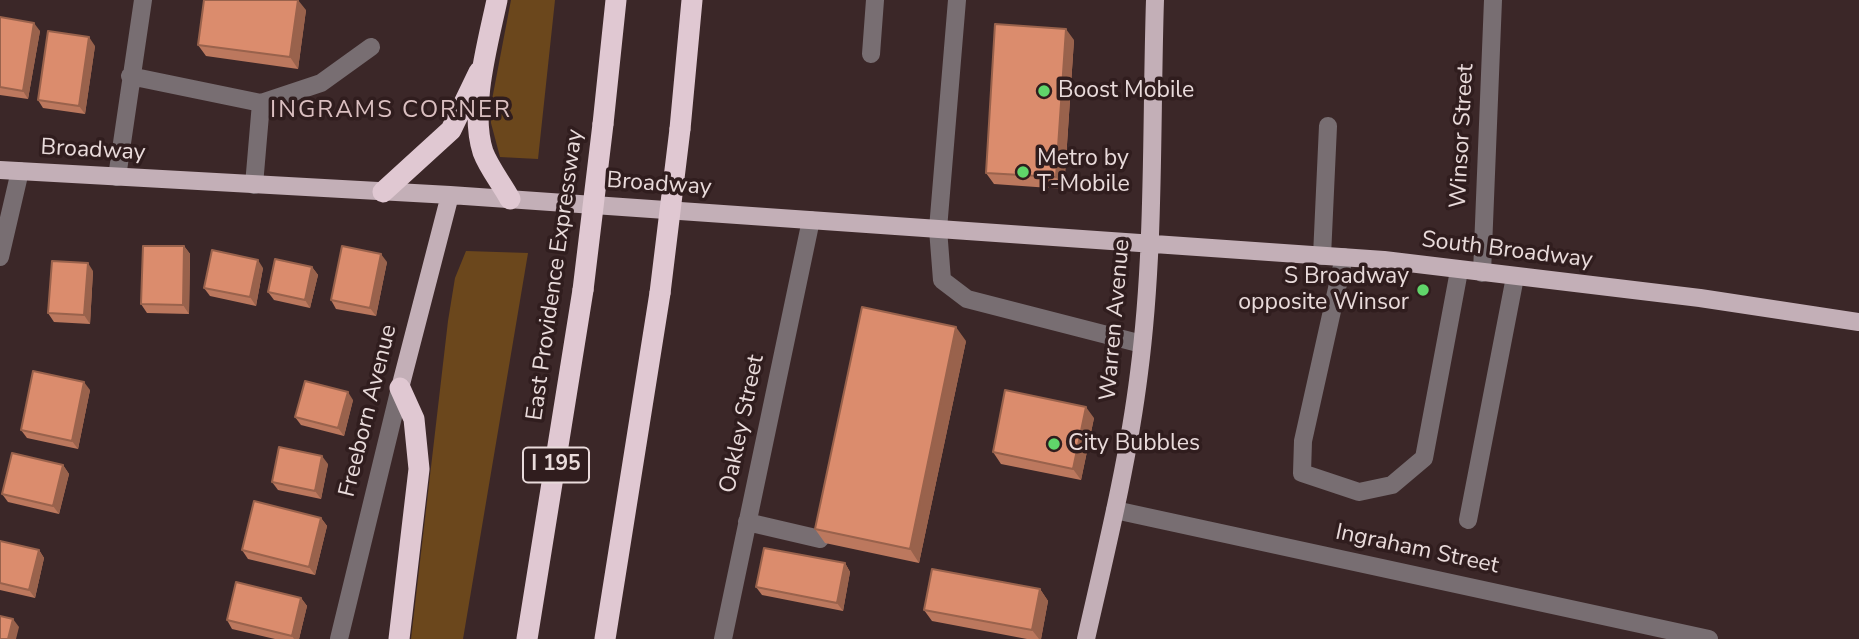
<!DOCTYPE html>
<style>
body{margin:0}
canvas{display:block;background:#3b2728}
</style>
<canvas width="1859" height="639"></canvas>
<script>
const ctx = document.querySelector('canvas').getContext('2d');
ctx.lineJoin = 'round';
function fill(path, color) { ctx.fillStyle = color; ctx.fill(path, 'evenodd'); }
function trace(path, color, width, dash) { ctx.strokeStyle = color; ctx.lineWidth = width; ctx.lineCap = dash ? 'butt' : 'round'; ctx.setLineDash(dash || []); ctx.stroke(path); }
function write(font, color, halo, rows, align = 'center') {
  ctx.font = font + ' "Nunito Sans",sans-serif'; ctx.lineWidth = 7; ctx.setLineDash([]); ctx.textBaseline = 'middle'; ctx.strokeStyle = halo; ctx.fillStyle = color; for (const [text, x, y, turn = 0] of rows) {
    ctx.save(); ctx.translate(x, y); ctx.rotate((+turn || 0) * Math.PI / 180); ctx.textAlign = isNaN(turn) ? turn : align; if (halo) ctx.strokeText(text, 0, 0); ctx.fillText(text, 0, 0); ctx.restore();
  }
}
fill(new Path2D(`
 M511,0H555L538,159L500,157L491,123V105Z
 M466,251L528,253L463,639H411L448,321L455,278Z`), '#6b471c');
trace(new Path2D(`
 M957,0L938,229L942,280L967,299L1142,344
 M871,54L875,0
 M130,76L261,103
 M117,177L143,0
 M254,185L261,103L321,83L371,47
 M1322,256L1328,126
 M0,257L20,171
 M1344,257L1303,441L1302,473L1359,492L1392,485L1424,458L1459,271
 M1482,273L1493,0
 M1115,510L1709,639
 M1468,520L1515,277
 M747,522L820,539
 M339,639L400,388
 M723,639L811,220`), '#786e72', 18);
trace(new Path2D(`
 M0,170L450,195L1384,260L1700,298L1859,322
 M400,388L450,195
 M1086,639C1106,551 1128,462 1139,373C1155,250 1151,123 1155,0`), '#c3afb7', 18);
trace(new Path2D(`
 M497,0C488,43 469,109 483,152C489,168 502,184 510,199
 M603,124L616,0
 M680,129L692,0
 M383,192L451,130L479,72
 M399,639L419,469L414,419L400,388
 M527,639L583,290
 M605,639L660,293`), '#e0c8d2', 21);
trace(new Path2D(`
 M583,290L603,124
 M660,293L680,129`), '#e0c8d2', 21);
fill(new Path2D(`
 M306,10L298,69L206,56L198,45Z
 M0,17L40,31L28,99L0,95Z
 M1074,40L1064,189L994,184L986,173Z
 M95,46L85,114L43,108L38,100Z
 M184,246L190,254L189,314L147,313L141,304Z
 M387,262L376,316L336,309L331,300Z
 M312,267L318,275L310,308L274,300L268,292Z
 M263,268L256,306L210,296L204,288Z
 M93,271L90,324L54,322L48,313Z
 M966,341L919,563L825,543L815,529Z
 M90,390L78,449L27,438L21,430Z
 M353,400L344,436L301,425L295,417Z
 M1094,418L1081,480L1001,464L993,452Z
 M328,464L321,499L278,490L272,482Z
 M63,465L69,474L59,514L8,502L2,494Z
 M321,518L327,526L315,575L248,559L242,550Z
 M0,541L39,550L44,558L35,598L0,590Z
 M845,563L850,572L843,611L762,595L756,587Z
 M1040,589L1048,601L1041,639H1027L932,621L924,610Z
 M301,598L307,606L299,639H275L232,629L227,620Z`), '#bc785e');
fill(new Path2D(`
 M298,0L306,10L298,69L290,57Z
 M34,23L40,31L28,99L23,91Z
 M1066,29L1074,40L1064,189L1056,177Z
 M89,37L95,46L85,114L79,106Z
 M184,246L190,254L189,314L183,305Z
 M381,254L387,262L376,316L370,308Z
 M258,260L263,268L256,306L250,297Z
 M88,263L93,271L90,324L84,315Z
 M312,267L318,275L310,308L305,300Z
 M956,327L966,341L919,563L910,549Z
 M84,382L90,390L78,449L72,441Z
 M348,392L353,400L344,436L338,428Z
 M1086,407L1094,418L1081,480L1073,469Z
 M322,456L328,464L321,499L315,491Z
 M63,465L69,474L59,514L53,506Z
 M321,518L327,526L315,575L309,567Z
 M39,550L44,558L35,598L29,590Z
 M845,563L850,572L843,611L837,603Z
 M1040,589L1048,601L1041,639H1039L1032,630Z
 M301,598L307,606L299,639H294L292,636Z
 M13,619L19,627L16,639H8Z`), '#99624c');
const building = new Path2D(`
 M204,0H298L290,57L198,45Z
 M0,17L34,23L23,91L0,87Z
 M995,24L1066,29L1056,177L986,173Z
 M48,31L89,37L79,106L38,100Z
 M143,246H184L183,305L141,304Z
 M342,246L381,254L370,308L331,300Z
 M212,250L258,260L250,297L204,288Z
 M275,259L312,267L305,300L268,292Z
 M52,261L88,263L84,315L48,313Z
 M862,307L956,327L910,549L815,529Z
 M33,371L84,382L72,441L21,430Z
 M305,381L348,392L338,428L295,417Z
 M1005,390L1086,407L1073,469L993,452Z
 M279,447L322,456L315,491L272,482Z
 M12,453L63,465L53,506L2,494Z
 M254,501L321,518L309,567L242,550Z
 M0,541L39,550L29,590L0,583Z
 M764,548L845,563L837,603L756,587Z
 M932,569L1040,589L1032,630L924,610Z
 M236,582L301,598L292,636L227,620Z
 M0,616L13,619L8,639H0Z`);
fill(building, '#db8c6d');
trace(building, '#99624c', 2);
for (const [x, y, r, color] of [
 [1044,91,7,"#60d56a"],
 [1023,172,7,"#60d56a"],
 [1423,290,7,"#60d56a"],
 [1054,444,7,"#60d56a"]
]) { const dot = new Path2D(); dot.arc(x, y, r, 0, 2 * Math.PI); ctx.fillStyle = color; ctx.fill(dot); trace(dot, '#301d1e', 2.5); }
for (const [x, y, w] of [
 [556,465,66]
]) { const box = new Path2D(); box.roundRect(x - w / 2, y - 17.5, w, 35, 5); ctx.fillStyle = '#301d1e'; ctx.fill(box); trace(box, '#e9dbdb', 2); }
write('bold 21px', '#e9dbdb', null, [
 ["I 195",556,465]
]);
write('23px', '#e9dbdb', '#301d1e', [
 ["Boost Mobile",1058,91],
 ["Metro by",1037,159],
 ["T-Mobile",1037,185],
 ["S Broadway",1409,277,"right"],
 ["opposite Winsor",1409,303,"right"],
 ["City Bubbles",1068,444]
], 'left');
write('23px', '#e9dbdb', '#301d1e', [
 ["Winsor Street",1463,136,-87],
 ["Broadway",93,151,3],
 ["Broadway",659,185,4],
 ["South Broadway",1507,251,7],
 ["East Providence Expressway",556,275,-82],
 ["Warren Avenue",1116,320,-85],
 ["Freeborn Avenue",369,411,-76],
 ["Oakley Street",743,424,-78],
 ["Ingraham Street",1417,550,12]
]);
ctx.letterSpacing = '2px';
write('24px', '#dabfc0', '#301d1e', [
 ["INGRAMS CORNER",391,111]
]);
ctx.letterSpacing = '0px';
</script>
